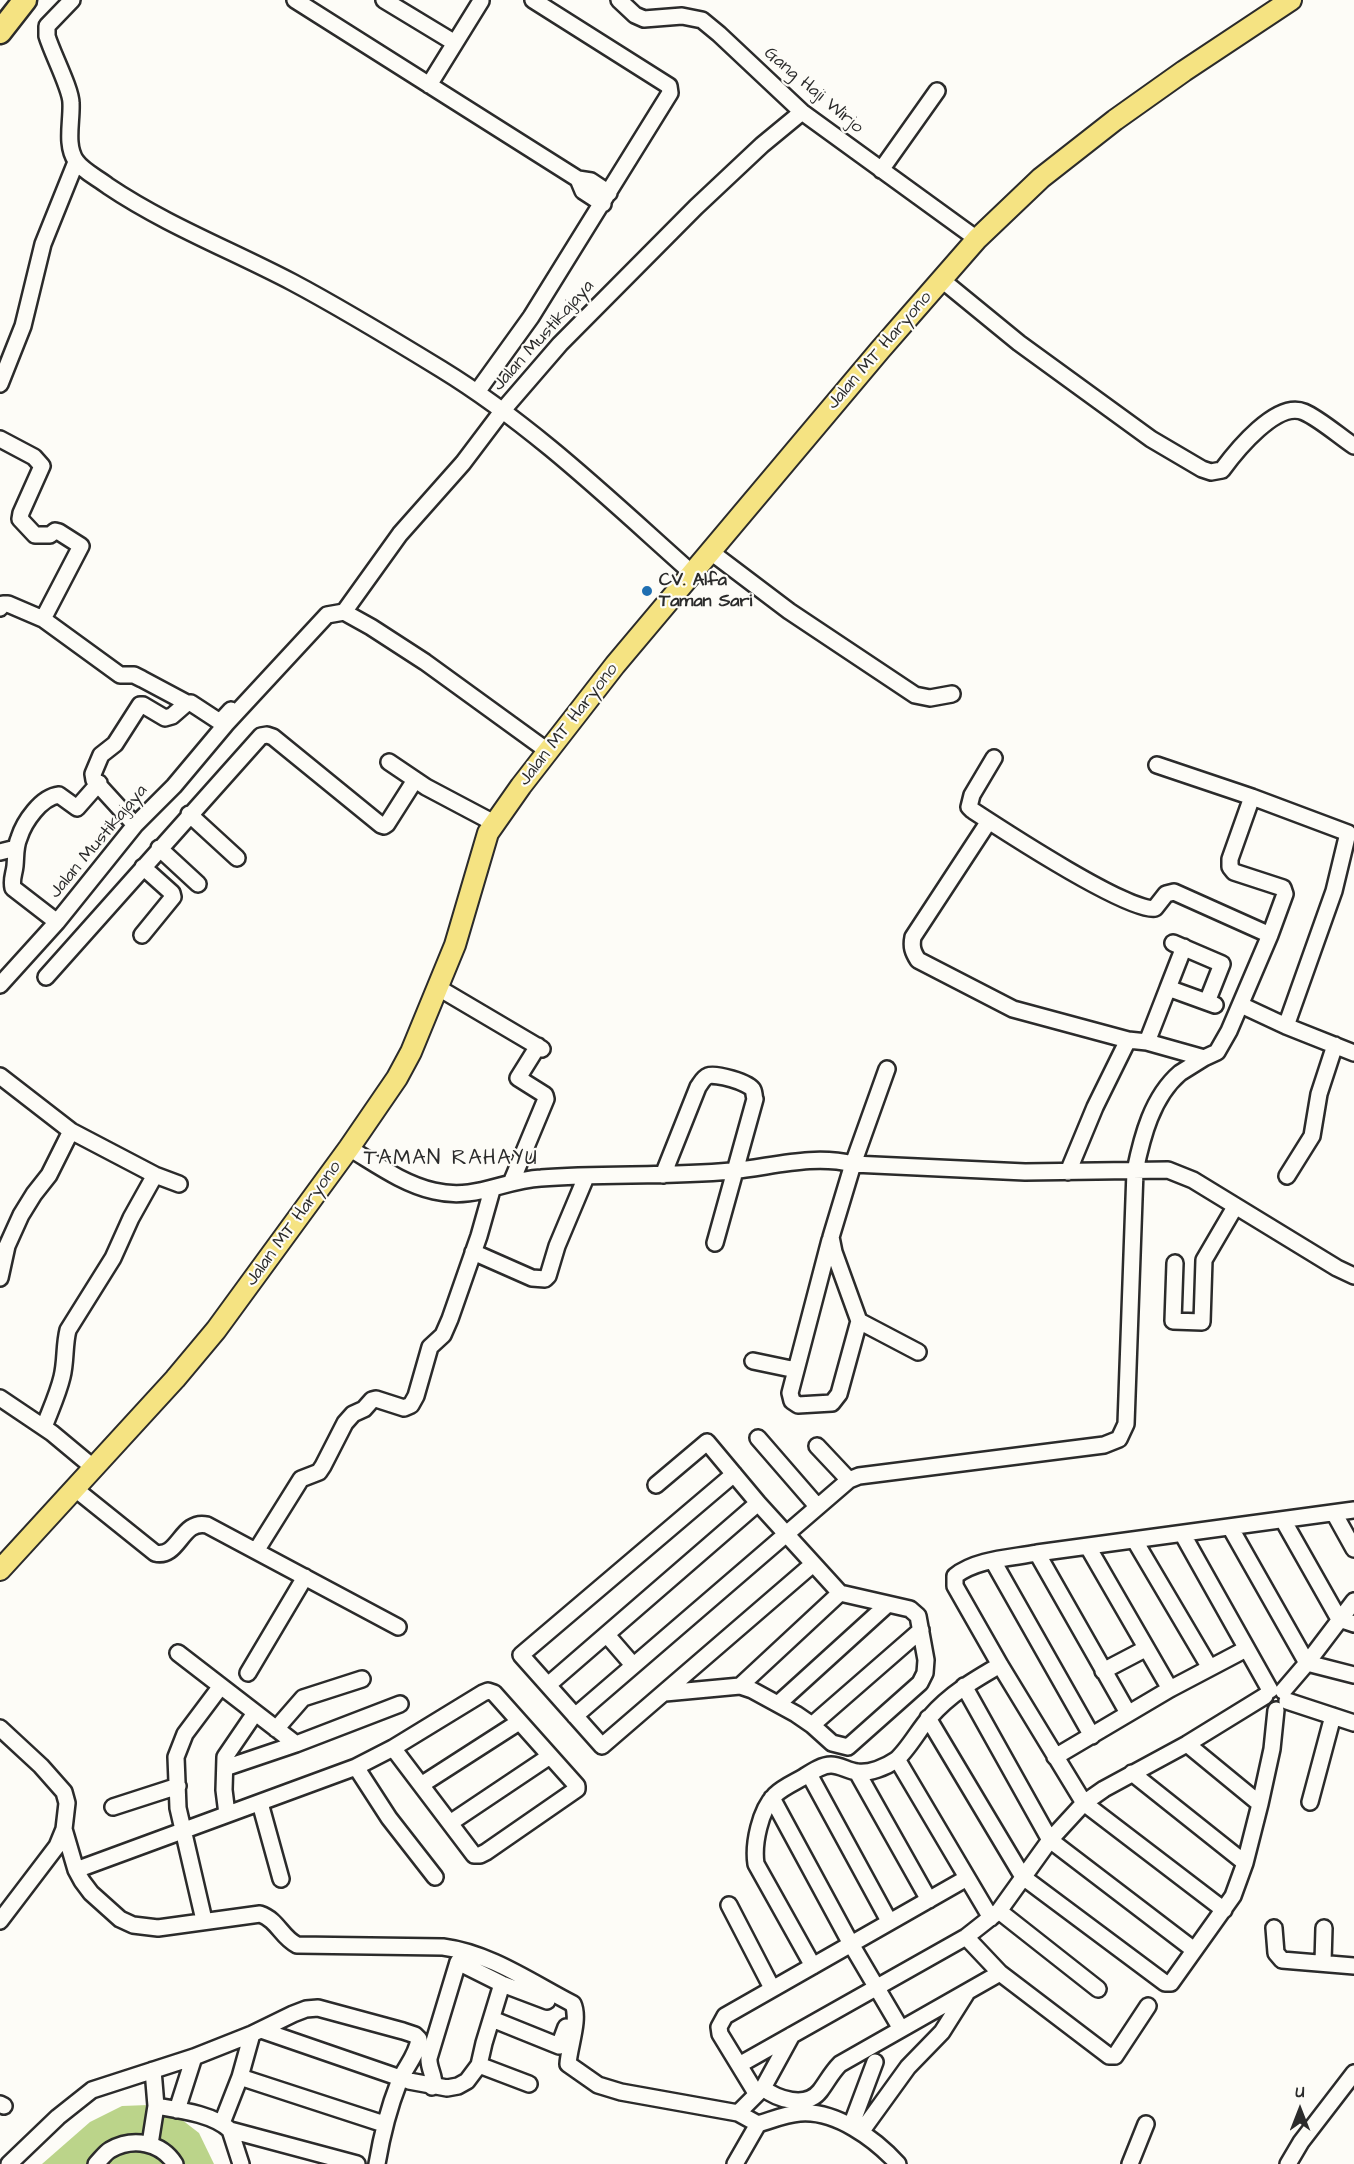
<!DOCTYPE html>
<style>
body{margin:0}
#map{position:relative;width:1354px;height:2164px;overflow:hidden;background:#fdfcf7;font-family:"Architects Daughter",sans-serif}
canvas{display:block}
.north{position:absolute;left:1270px;top:2080px;width:60px;height:60px;-webkit-text-stroke:4px #fdfcf7;paint-order:stroke;rotate:0deg;font-size:16px;font-weight:700;line-height:24px;text-align:center;color:#2b2b2b}
.north::after{content:'';display:block;margin:auto;width:21px;height:27px;background:#2b2b2b;clip-path:polygon(50% 0,100% 100%,50% 72%,0 100%)}
</style>
<div id="map">
<canvas width="1354" height="2164"></canvas>
<div class="north">U</div>
</div>
<script>
const ctx = document.querySelector('canvas').getContext('2d');
ctx.lineJoin = 'round';
function fill(path, color) { ctx.fillStyle = color; ctx.fill(path, 'evenodd'); }
function trace(path, color, width, dash) { ctx.strokeStyle = color; ctx.lineWidth = width; ctx.lineCap = dash ? 'butt' : 'round'; ctx.setLineDash(dash || []); ctx.stroke(path); }
function write(font, color, halo, rows, align = 'center') {
  ctx.font = font + ' "Architects Daughter",sans-serif'; ctx.lineWidth = 4.5; ctx.setLineDash([]); ctx.textBaseline = 'middle'; ctx.strokeStyle = halo; ctx.fillStyle = color; for (const [text, x, y, turn = 0] of rows) {
    ctx.save(); ctx.translate(x, y); ctx.rotate((+turn || 0) * Math.PI / 180); ctx.textAlign = isNaN(turn) ? turn : align; if (halo) ctx.strokeText(text, 0, 0); ctx.fillText(text, 0, 0); ctx.restore();
  }
}
fill(new Path2D(`
 M148,2105L177,2116L199,2133L214,2164H42L90,2122L122,2106Z`), '#bbd48a');
const minor = new Path2D(`
 M72,0L47,26V36C52,53 71,89 71,103C72,121 65,145 76,161C84,172 98,178 108,186C166,225 231,250 292,282C343,309 392,339 441,369C534,426 612,502 693,574
 M295,0L578,179L591,181L609,193
 M384,0L455,43
 M619,0L635,15L644,19L682,16L702,20L719,34L802,112L977,239
 M429,85L481,1
 M881,170L937,91
 M578,179L583,191L603,204
 M942,280L1019,343L1151,439L1202,469L1211,472L1222,470C1236,451 1277,400 1304,412C1320,419 1339,436 1354,446
 M0,384L23,326L43,244L76,162
 M477,392L531,317L670,93L669,86L533,0
 M0,439L34,457L42,466L21,513L20,519L35,535H50L55,531L59,532L81,546L43,619
 M711,552L789,611L915,695L930,698L952,694
 M0,608L3,604H8L43,619L120,675H134L142,679L187,703H191L220,722L231,710
 M344,612L400,534L463,463L503,410L560,344L696,207L762,145L802,112
 M994,758L972,795L969,807L972,810C998,827 1132,915 1155,908L1166,894L1174,892L1270,935
 M389,762L426,787L494,823
 M1157,765L1252,797L1348,833L1334,891L1286,1026
 M189,814L237,858
 M989,821L913,937C911,947 913,952 918,960L1013,1009L1128,1040
 M135,825L94,780L93,774L101,755L115,744L140,705H143L165,718L172,716L187,703
 M159,848L198,884
 M0,852L16,848
 M57,922L13,888C11,879 14,875 15,866C16,856 15,847 19,838C24,822 41,797 59,795L77,808L99,783
 M142,935L173,897L172,893L143,867
 M1173,943L1222,964L1207,1002
 M46,977L261,736L267,735L273,737L381,825L384,826L387,824L415,780
 M0,985L57,922L135,825L174,786L226,724L327,615L344,612L371,627L425,662L549,752
 M437,987L542,1049
 M1168,988L1184,947
 M1241,1005L1286,1026L1354,1053
 M1147,1042L1168,988L1215,1005
 M887,1069L853,1164L831,1237L834,1252L859,1321L918,1352
 M0,1076L71,1131L155,1175L179,1184
 M349,1148C376,1164 403,1184 434,1191C475,1201 503,1180 541,1178C604,1173 668,1177 731,1171C772,1167 812,1154 853,1164L1025,1172L1168,1170L1193,1180L1337,1268L1354,1276
 M1068,1172L1095,1107L1128,1040L1147,1042L1204,1058L1217,1052L1229,1031L1270,935L1285,894L1283,888L1234,872L1230,867V859L1252,797
 M663,1175L698,1087C701,1083 703,1078 708,1076C715,1073 749,1082 753,1090C754,1091 754,1097 755,1099L715,1243
 M1287,1176L1312,1136L1319,1094L1335,1045
 M511,1183L546,1099L545,1095L518,1078L538,1046
 M830,1240L790,1393L792,1401L798,1405L832,1403L839,1394L859,1321
 M473,1252L532,1278L545,1279L548,1276L557,1246L586,1177
 M1175,1263L1173,1321L1202,1322L1204,1260L1235,1207
 M0,1278L7,1246L21,1215L34,1194L49,1175L71,1131
 M753,1361L796,1370
 M0,1398L52,1433L94,1468
 M44,1427C50,1411 58,1394 62,1377C66,1361 64,1346 68,1330L113,1258L131,1218L155,1175
 M758,1438L817,1506
 M817,1446L849,1480
 M734,1474L521,1655L602,1746L813,1564
 M656,1485L707,1442L758,1503L840,1593L740,1686
 M74,1488L155,1553C179,1559 181,1519 207,1525L398,1627
 M1334,1513L1354,1549
 M1283,1520L1339,1619L1354,1624
 M1230,1527L1307,1663L1354,1675
 M1183,1535L1270,1690
 M1135,1541L1210,1668
 M1088,1547L1170,1689
 M256,1551L301,1479L319,1472L323,1466L345,1423L353,1414L364,1409L372,1400L376,1399L404,1408L411,1405L416,1396L430,1347L443,1335L450,1319L479,1236L492,1190
 M1037,1553L1128,1713
 M993,1561L1092,1736
 M607,1635L633,1665
 M178,1653L296,1744
 M1103,1671L1145,1649
 M248,1673L305,1577
 M548,1685L758,1503
 M964,1686L1050,1840L1194,1950
 M1283,1691L1307,1663L1354,1601
 M665,1693L740,1686L752,1690L796,1714L812,1725L832,1743L848,1747L920,1683L925,1673L926,1660L918,1616L910,1609L840,1593
 M1287,1701L1354,1723
 M779,1703L888,1604
 M575,1716L849,1480L859,1476L1104,1445L1119,1439L1126,1424L1135,1171C1142,1137 1152,1097 1180,1073C1188,1068 1196,1063 1204,1058
 M928,1718L1023,1877L1165,1983H1171L1233,1896L1245,1863L1260,1804L1272,1749L1276,1710
 M812,1725L921,1630
 M0,1728L41,1766L64,1792L67,1803L64,1829L76,1870L82,1881L91,1893L120,1919L133,1925L158,1928L260,1914C278,1920 281,1937 297,1945L443,1947C490,1953 532,1983 573,2004C580,2019 569,2047 568,2064L598,2085L621,2092L738,2113L758,2124C772,2120 785,2114 800,2113C836,2110 875,2139 898,2164
 M276,1729L303,1698L362,1679
 M1187,1744L1260,1804
 M1055,1757L1170,1689L1246,1649
 M897,1759L991,1918
 M356,1767L393,1748L483,1693L488,1691L494,1693L577,1786V1789L486,1852L480,1855H474L393,1748
 M225,1768L296,1744L400,1704
 M857,1772L929,1900
 M1132,1773L1245,1863
 M809,1774L889,1921
 M421,1785L519,1722
 M772,1798L851,1944L901,2029
 M1310,1802L1333,1716
 M260,1803L281,1879
 M113,1807L178,1786
 M227,1814L224,1790L225,1757L255,1713
 M450,1823L550,1756
 M76,1870L356,1767L389,1818L435,1877
 M729,1905L772,1988
 M1224,1910L1084,1803L1000,1665L955,1586V1576C976,1559 1011,1558 1037,1553L1354,1510
 M999,1911L1098,1989
 M204,1920L178,1808L176,1757L185,1734L221,1686
 M0,1921L57,1846L64,1829
 M1274,1928L1276,1953L1282,1960L1354,1966
 M966,1937L1000,1973L1109,2056H1115L1148,2006
 M1323,1962L1324,1928
 M813,1966L756,1864C753,1844 760,1810 775,1795C782,1788 793,1783 802,1778C810,1773 821,1765 831,1765C840,1765 848,1771 857,1772C869,1774 886,1767 896,1760C908,1750 919,1729 930,1717C950,1694 974,1680 1000,1665
 M492,2019L559,2046L566,2027
 M261,2030L409,2081L447,2088L458,2086L467,2081L479,2065L484,2043L502,1984
 M479,2065L529,2084
 M739,2065L966,1937L999,1911L1050,1840L1084,1803L1104,1789L1187,1744L1265,1696
 M240,2077L384,2124
 M432,2087C437,2078 428,2069 429,2058L458,1962L502,1984L547,2001
 M763,2088C777,2099 806,2109 820,2091C827,2082 831,2073 840,2064L1000,1973
 M756,2093L720,2034L719,2027L725,2016L967,1878
 M0,2104L4,2106
 M156,2106C180,2110 213,2114 230,2130L357,2164
 M177,2110L194,2057
 M738,2113L763,2088L792,2035
 M222,2123L240,2077L252,2034
 M851,2126L875,2062
 M230,2130L241,2164
 M861,2132L908,2067L942,2032L966,1994
 M150,2144L156,2106L153,2070
 M9,2164L58,2117L92,2090L194,2057L252,2034L293,2014L306,2009L318,2008L403,2031L415,2035L419,2039C417,2056 405,2067 399,2082C388,2110 382,2134 377,2164
 M96,2164C101,2159 105,2153 110,2150C133,2137 161,2142 175,2164
 M735,2164L758,2124
 M1130,2164L1146,2124
 M1288,2164L1301,2142L1354,2073`);
const major = new Path2D(`
 M0,1570L175,1379L216,1330L349,1148L397,1078L411,1052L455,945L488,833L521,786L615,665L880,350L977,239L1041,178L1115,120L1184,71L1291,0`);
const highway = new Path2D(`
 M0,32L25,0`);
trace(minor, '#2b2b2b', 20);
trace(major, '#2b2b2b', 24);
trace(highway, '#2b2b2b', 27);
trace(minor, '#fdfcf7', 15);
trace(major, '#f5e382', 20);
trace(highway, '#f5e382', 22);
for (const [x, y, r, color] of [
 [647,591,6,"#1f6fb2"]
]) { const dot = new Path2D(); dot.arc(x, y, r, 0, 2 * Math.PI); ctx.fillStyle = color; ctx.fill(dot); trace(dot, '#fdfcf7', 2); }
write('18px', '#2b2b2b', '#fdfcf7', [
 ["Gang Haji Wirjo",813,91,40],
 ["Jalan Mustikajaya",544,336,-48],
 ["Jalan MT Haryono",880,351,-49],
 ["Jalan MT Haryono",569,725,-52],
 ["Jalan Mustikajaya",99,842,-50],
 ["Jalan MT Haryono",294,1224,-54]
]);
write('bold 18px', '#2b2b2b', '#fdfcf7', [
 ["CV. Alfa",659,581],
 ["Taman Sari",659,602]
], 'left');
ctx.letterSpacing = '1.5px';
write('21px', '#2b2b2b', '#fdfcf7', [
 ["TAMAN RAHAYU",451,1160]
]);
ctx.letterSpacing = '0px';
</script>
